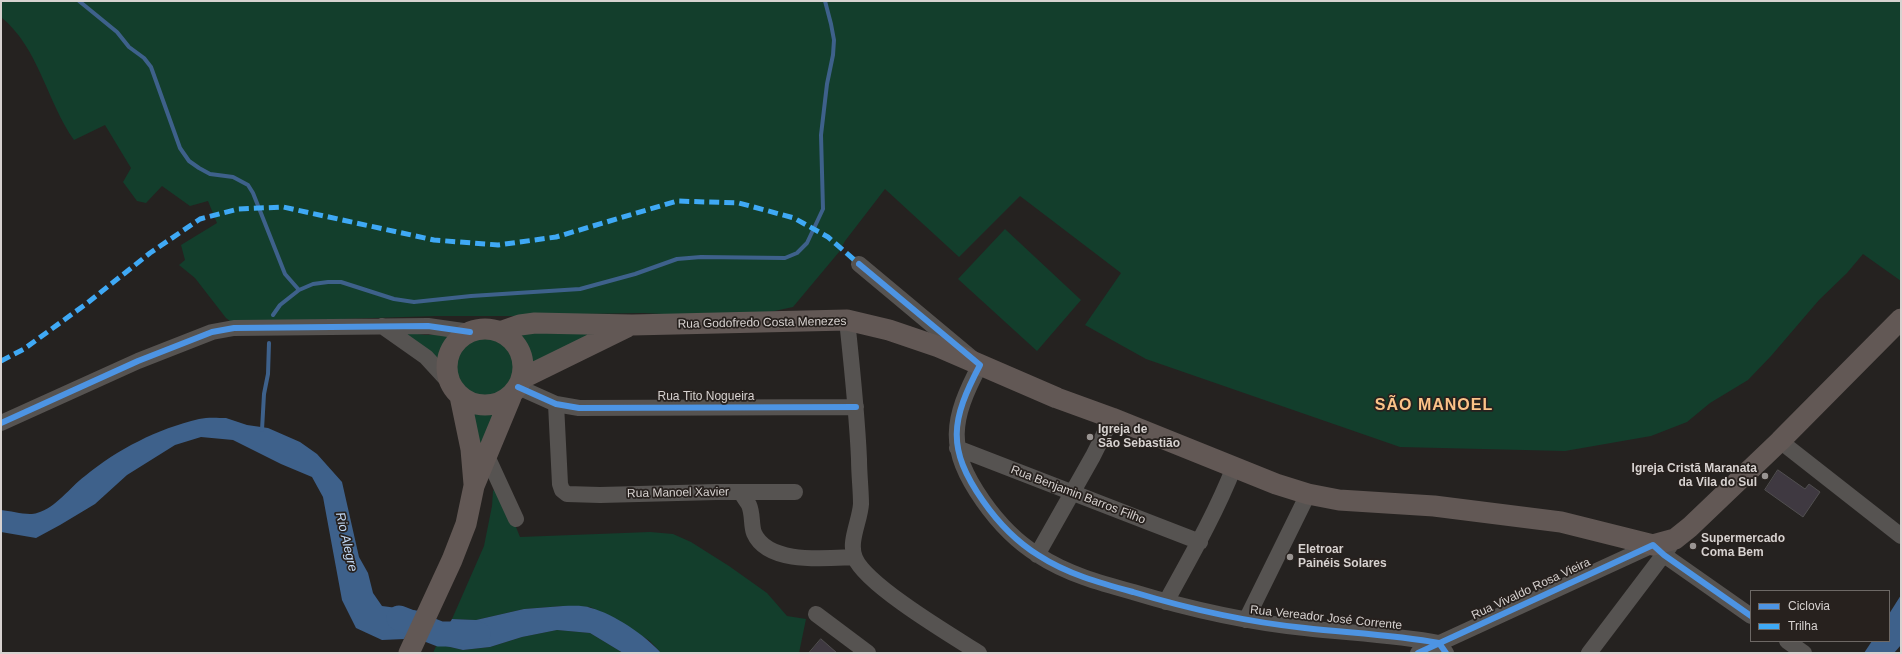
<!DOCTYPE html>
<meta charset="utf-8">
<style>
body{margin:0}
#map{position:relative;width:1902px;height:654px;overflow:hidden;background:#252220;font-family:Arial,sans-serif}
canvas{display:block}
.frame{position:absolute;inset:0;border:2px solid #d7d2d0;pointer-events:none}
.legend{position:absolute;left:1750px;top:590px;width:140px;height:52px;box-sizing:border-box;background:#27211e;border:1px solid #6d6865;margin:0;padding:5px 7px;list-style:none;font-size:12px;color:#d7d2d0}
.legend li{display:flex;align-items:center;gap:8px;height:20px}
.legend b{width:20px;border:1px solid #6d6865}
</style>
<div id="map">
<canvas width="1902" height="654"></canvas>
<div class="frame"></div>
<ul class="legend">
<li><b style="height:5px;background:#4d94e3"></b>Ciclovia</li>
<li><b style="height:5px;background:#3fa9f5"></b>Trilha</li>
</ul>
</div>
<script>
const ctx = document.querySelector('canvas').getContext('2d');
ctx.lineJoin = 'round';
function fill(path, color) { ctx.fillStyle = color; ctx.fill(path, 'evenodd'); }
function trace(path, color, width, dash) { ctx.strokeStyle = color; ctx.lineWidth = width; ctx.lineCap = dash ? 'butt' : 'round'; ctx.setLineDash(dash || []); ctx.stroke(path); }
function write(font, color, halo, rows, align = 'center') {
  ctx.font = font + ' Arial,sans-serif'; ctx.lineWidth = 3.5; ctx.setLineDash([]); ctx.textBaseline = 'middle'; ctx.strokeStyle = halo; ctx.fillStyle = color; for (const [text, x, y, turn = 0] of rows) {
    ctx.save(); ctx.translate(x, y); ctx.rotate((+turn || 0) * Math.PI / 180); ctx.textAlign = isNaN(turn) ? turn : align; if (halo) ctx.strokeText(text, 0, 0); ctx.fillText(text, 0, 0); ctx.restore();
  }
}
fill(new Path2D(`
 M1,1H1901V281L1863,254L1847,273L1819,300L1771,356L1748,380L1710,403L1687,422L1651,436L1565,451L1400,447L1146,359L1085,325L1121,273L1020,196L959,257L885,189L845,241L839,252L793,307L742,318L643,313L581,314L557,316H435L249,322L234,324L226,318L195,278L179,265L185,260L181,245L217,223L208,201L190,206L162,186L146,203L137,201L123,182L131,168L105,125L74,140C47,102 39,48 1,17Z
 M1005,229L1081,300L1037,351L958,279Z
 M617,328L532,369L527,352L511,333Z
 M397,331L425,335H452L439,360Z
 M454 367a32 32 0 1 1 64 0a32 32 0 1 1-64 0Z
 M467,409L475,414L499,413L481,452Z
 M497,487L501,490L520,537L650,532L673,534L691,542L729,566L767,593L787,616L806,619L799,653H661L650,641L615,619L590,607L563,606L524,609L476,620L452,619L484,546L492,506L493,491Z
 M557,630L590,633L623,653H433L437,644L463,650L490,647L522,637Z`), '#133e2c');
fill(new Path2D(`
 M226,418L247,425L268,428L300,442L317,454L342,482L359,557L368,573L373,593L382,606L420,611L404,639L382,640L356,628L342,600L323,497L312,477L281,464L233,440L201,437L175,445L127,475L95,504L60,525L36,538L1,532V510C12,511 28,516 37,513C57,507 69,488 85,476C118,449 157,429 199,419C208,417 218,418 226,418Z
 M1901,595V645L1894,653H1864L1872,641H1889V614Z
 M563,606C572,606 583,605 591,608C614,614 645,635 661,653H623L590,633L557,630L522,637L490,647L463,650L437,644L452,619L476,620L524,609Z`), '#3e618b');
trace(new Path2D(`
 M79,1L117,32L129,47L144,58L151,67L180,148L189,161L199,168L210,174L233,177L248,185L253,193L285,274L299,290
 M273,315L280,305L299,290L313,284L328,282H341L394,299L414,302L471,296L580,289L635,274L677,259L701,257L785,258L797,253L807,243L823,209L821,135L827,84L833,55L834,40L831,24L825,1
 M262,430L264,394L268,374L269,343`), '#3e618b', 4);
trace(new Path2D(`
 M399,618L440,634H478`), '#3e618b', 25);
const building = new Path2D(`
 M1778,470L1805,489L1809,484L1820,492L1803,517L1765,490Z
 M821,639L837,653H809Z`);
fill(building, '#3f3941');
trace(building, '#514f50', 1);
trace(new Path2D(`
 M859,264L980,365C951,420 946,448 983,501C997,521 1017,542 1038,555C1067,574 1100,583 1133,592C1189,609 1247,622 1305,628C1350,633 1395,635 1439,643L1446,653
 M847,320C852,367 857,413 859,459C859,474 861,490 861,504C860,521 848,542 855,558C866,585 952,636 979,653
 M382,326L426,357L449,382
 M518,387L556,404L579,408L856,407
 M556,404L560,484L562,490L567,494L600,495L716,492H795
 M1,423L138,361L212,332L234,328L428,326L470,332
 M1780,441L1901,536
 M957,448L1200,542
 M487,456L516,519
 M741,492C743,497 747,501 749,505C753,514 751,525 754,533C768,565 826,558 854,557
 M1037,555L1093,456L1112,418
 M1166,602C1190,558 1215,515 1234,467
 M816,614L868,653
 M1246,620L1308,494
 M1787,641L1804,653
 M1418,653L1653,545L1664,555L1751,616
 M1589,653L1670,546`), '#565351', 16);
trace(new Path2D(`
 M447 367a38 38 0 1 1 76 0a38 38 0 1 1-76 0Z
 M500,332L520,325L535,323L632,325L847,320L889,330L939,347L1057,398L1112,418L1276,484L1308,494L1339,500L1434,506L1561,522L1653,545L1675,539L1690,527L1780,441L1901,319
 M523,378L627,327
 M460,396L471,449L474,484
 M409,653L452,560L466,524L474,486L511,397`), '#625855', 21);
trace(new Path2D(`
 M1,361L24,349L86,304L150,253L200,219L238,209L283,207L434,240L498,245L556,237L677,201L739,203L794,218L828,237L859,264`), '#3fa9f5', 5, [10, 5]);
trace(new Path2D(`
 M859,264L980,365C951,420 946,448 983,501C997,521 1017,542 1038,555C1067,574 1100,583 1133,592C1189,609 1247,622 1305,628C1350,633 1395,635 1439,643L1446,653
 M518,387L556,404L579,408L856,407
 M1,423L138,361L212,332L234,328L428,326L470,332
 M1418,653L1653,545L1664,555L1751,616`), '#4d94e3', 6);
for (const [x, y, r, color] of [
 [1090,437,4,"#999492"],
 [1765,476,4,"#999492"],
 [1693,546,4,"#999492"],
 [1290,557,4,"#999492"]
]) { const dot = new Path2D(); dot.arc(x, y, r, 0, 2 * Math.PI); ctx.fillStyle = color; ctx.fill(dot); trace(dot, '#27211e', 1.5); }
write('12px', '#d7d2d0', '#27211e', [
 ["Rua Godofredo Costa Menezes",762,323,-1],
 ["Rua Tito Nogueira",706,397],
 ["Rua Manoel Xavier",678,493,-1],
 ["Rua Benjamin Barros Filho",1078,495,21],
 ["Rua Vivaldo Rosa Vieira",1531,589,-25],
 ["Rua Vereador José Corrente",1326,618,6]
]);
write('bold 12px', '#d7d2d0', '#27211e', [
 ["Igreja de",1098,430],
 ["São Sebastião",1098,444],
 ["Igreja Cristã Maranata",1757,469,"right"],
 ["da Vila do Sul",1757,483,"right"],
 ["Supermercado",1701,539],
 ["Coma Bem",1701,553],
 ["Eletroar",1298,550],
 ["Painéis Solares",1298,564]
], 'left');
write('italic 13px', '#c4dbf8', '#27211e', [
 ["Rio Alegre",346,542,77]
]);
ctx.letterSpacing = '1px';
write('bold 16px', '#fcc388', '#27211e', [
 ["SÃO MANOEL",1434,406]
]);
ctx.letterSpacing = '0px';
</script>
